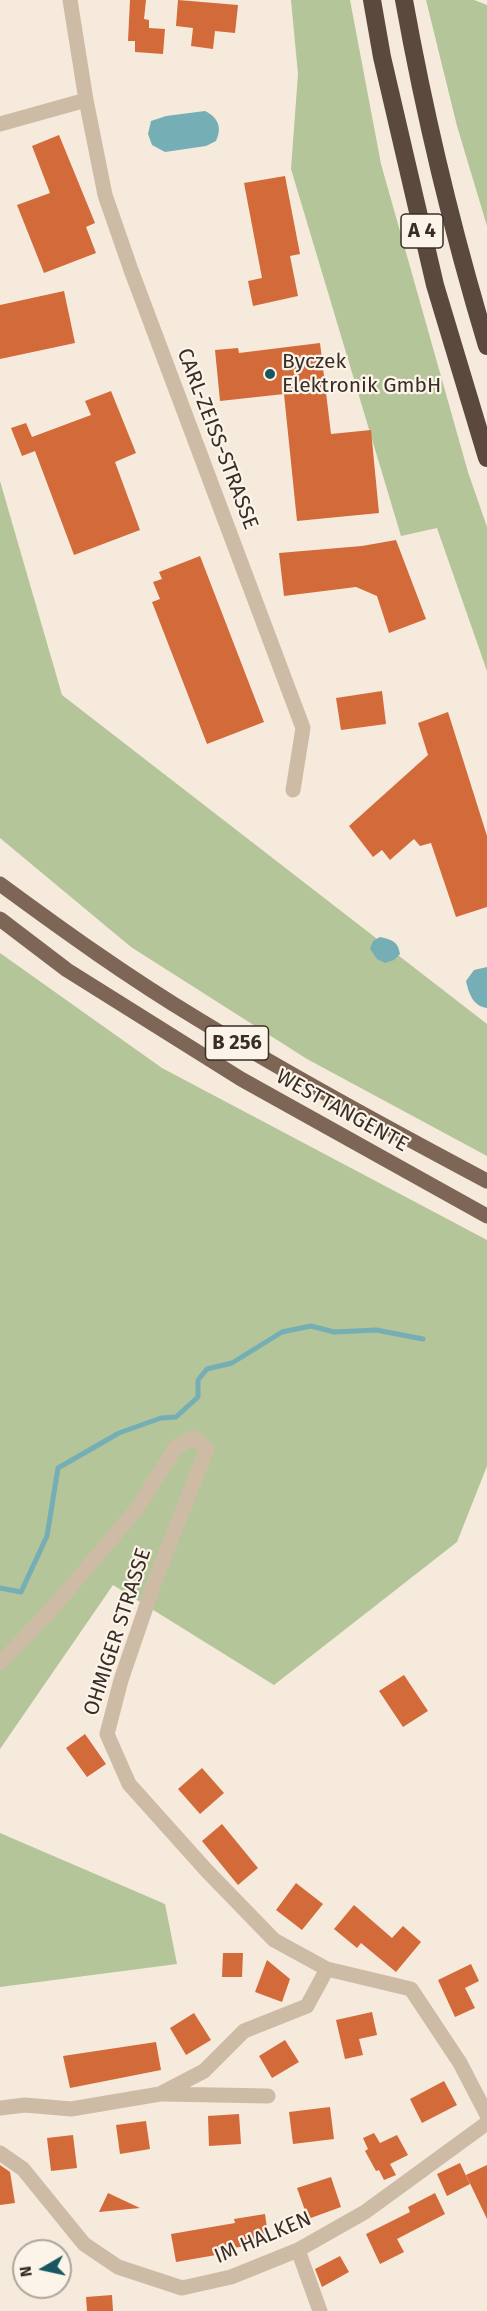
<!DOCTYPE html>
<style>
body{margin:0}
#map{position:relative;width:487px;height:2311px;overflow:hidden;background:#f5eadb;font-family:"Fira Sans",sans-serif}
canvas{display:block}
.north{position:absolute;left:12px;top:2239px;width:60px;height:60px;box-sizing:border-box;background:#fcf4e8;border:2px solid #aea59b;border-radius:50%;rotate:261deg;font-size:16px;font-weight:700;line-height:24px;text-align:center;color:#392e27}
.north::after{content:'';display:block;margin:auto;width:21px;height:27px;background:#185660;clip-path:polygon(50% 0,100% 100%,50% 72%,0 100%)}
</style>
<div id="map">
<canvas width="487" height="2311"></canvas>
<div class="north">N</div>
</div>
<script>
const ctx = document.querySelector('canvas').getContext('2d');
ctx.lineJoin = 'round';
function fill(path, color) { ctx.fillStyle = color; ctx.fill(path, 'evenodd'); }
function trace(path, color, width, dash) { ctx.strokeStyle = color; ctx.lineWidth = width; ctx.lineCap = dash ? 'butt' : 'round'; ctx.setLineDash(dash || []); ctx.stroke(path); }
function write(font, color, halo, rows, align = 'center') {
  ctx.font = font + ' "Fira Sans",sans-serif'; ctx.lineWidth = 4.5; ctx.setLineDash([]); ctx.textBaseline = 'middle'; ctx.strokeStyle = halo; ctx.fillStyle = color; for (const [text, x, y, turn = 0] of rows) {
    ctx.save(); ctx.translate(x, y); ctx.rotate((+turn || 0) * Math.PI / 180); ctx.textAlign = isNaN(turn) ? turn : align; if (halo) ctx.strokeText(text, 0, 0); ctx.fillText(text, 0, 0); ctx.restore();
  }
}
fill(new Path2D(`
 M291,0H350L381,164L468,472L487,527V671L437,528L401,536L291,169L298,74Z
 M426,0H474L487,5V226L457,126Z
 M0,481L62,695L487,1024V1156L307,1059L131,947L0,838Z
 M0,953L162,1068L487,1240V1466L457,1542L274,1685L113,1585L0,1749Z
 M0,1833L165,1904L177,1964L0,1987Z`), '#b4c599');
fill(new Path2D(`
 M205,111C219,118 222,128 216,141L206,146L165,152L152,145L148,134L151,121L166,116Z
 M380,937C392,940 398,941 400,954L394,960L385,963L377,959L370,949L373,941Z
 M487,967V1008C473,1006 469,994 466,981L474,970Z`), '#76aeb5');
trace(new Path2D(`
 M0,1588L21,1592L47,1536L58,1468L119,1433L161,1418L176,1417L198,1397V1380L207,1369L232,1363L282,1332L311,1326L334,1332L376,1330L423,1339`), '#76aeb5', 5);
fill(new Path2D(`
 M130,0H146L144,19L149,20V28L165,29L163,54L135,52V41H128Z
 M178,0L238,5L235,33L215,31L213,49L191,46L193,28L176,26Z
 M59,135L95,223L86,227L96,253L44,273L17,205L50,193L32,146Z
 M285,176L300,254L290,256L298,296L253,306L248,281L262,278L244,183Z
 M64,291L75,343L0,359V305Z
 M320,343L331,434L371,430L379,513L297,521L284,394L220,401L215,350L238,348L239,353Z
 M111,391L136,453L115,462L140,530L74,555L35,451L22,456L11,428L26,423L32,437L91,415L85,401Z
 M396,540L426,619L389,633L377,596L356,587L284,596L279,553L362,546Z
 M200,556L264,722L207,744L152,602L160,599L153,582L162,579L159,572Z
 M382,691L386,724L341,730L336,698Z
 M448,712L487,836V907L456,917L431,843L420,846L414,839L390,860L382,850L373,857L349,826L428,755L418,723Z
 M404,1675L428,1711L403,1727L379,1691Z
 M85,1734L106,1764L87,1777L66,1748Z
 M202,1768L224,1793L200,1814L178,1789Z
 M222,1824L258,1868L238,1885L202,1841Z
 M296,1883L323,1904L302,1930L276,1910Z
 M354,1905L392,1938L403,1926L421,1942L396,1972L361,1943L357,1948L334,1929Z
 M223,1953H243L242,1977H222Z
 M267,1960L290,1979L282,2002L255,1992Z
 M471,1964L479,1981L465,1988L475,2008L455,2017L438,1980Z
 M372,2012L377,2035L359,2039L363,2055L345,2059L336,2020Z
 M194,2013L211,2040L186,2055L170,2028Z
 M285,2040L299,2062L272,2078L259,2056Z
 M156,2042L161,2070L70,2088L63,2056Z
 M444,2081L457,2105L422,2123L410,2099Z
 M330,2107L334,2139L293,2144L289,2112Z
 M239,2114L241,2144L209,2146L208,2116Z
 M146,2121L150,2149L120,2154L116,2125Z
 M374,2133L380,2143L397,2135L408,2155L390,2164L396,2175L384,2180L379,2170L376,2171L365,2151L368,2149L363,2138Z
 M73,2135L77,2168L51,2171L47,2138Z
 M460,2163L470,2184L447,2196L437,2174Z
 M0,2165L10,2172L15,2203L0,2205Z
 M487,2165V2219L466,2175Z
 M331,2177L341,2207L308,2219L297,2188Z
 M108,2193L140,2208L99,2212Z
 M435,2193L445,2214L397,2239L404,2252L380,2264L366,2234L410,2212L408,2207Z
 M265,2214L269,2242L216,2251V2255L176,2262L171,2234L235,2223L234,2219Z
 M340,2256L349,2272L322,2287L315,2269Z
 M112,2295L113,2311H87L86,2297Z`), '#d36a3a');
trace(new Path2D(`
 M70,0L86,100L105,195L131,270L303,728L293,790
 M0,124L86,100
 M0,1663L49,1612L136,1510L176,1447L194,1438L207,1449L157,1575L121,1680L107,1734L129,1784L207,1871L274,1940L327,1969L411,1989L460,2063L487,2115
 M163,2094L268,2096
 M0,2108L25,2105L71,2109L160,2094L204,2071L244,2031L307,2006L327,1969
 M0,2153L23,2169L84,2244L118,2267L182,2288L231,2277L298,2250L365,2212L487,2123
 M298,2250L320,2311`), '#cebba5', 15);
trace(new Path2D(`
 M0,884C64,931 128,977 196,1018C291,1076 389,1129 487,1181
 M0,919L67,970L241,1079L487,1216`), '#7d6656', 15);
trace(new Path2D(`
 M372,0L382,57L435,285L487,458
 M404,0C425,117 453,233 487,346`), '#5b493d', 18);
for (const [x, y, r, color] of [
 [270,374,6,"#185660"]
]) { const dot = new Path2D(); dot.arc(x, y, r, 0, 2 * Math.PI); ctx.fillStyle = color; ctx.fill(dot); trace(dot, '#fcf4e8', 2); }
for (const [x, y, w] of [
 [422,231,42],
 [237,1043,63]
]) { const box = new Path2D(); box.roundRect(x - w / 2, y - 17, w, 34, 4.5); ctx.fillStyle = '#fcf4e8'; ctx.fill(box); trace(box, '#392e27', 1.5); }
write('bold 20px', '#392e27', null, [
 ["A 4",422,231],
 ["B 256",237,1043]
]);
write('21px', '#392e27', '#fcf4e8', [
 ["Byczek",282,362],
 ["Elektronik GmbH",282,386]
], 'left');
write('21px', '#392e27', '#fcf4e8', [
 ["CARL-ZEISS-STRASSE",217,439,69],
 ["WESTTANGENTE",342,1111,29],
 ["OHMIGER STRASSE",118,1632,-72],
 ["IM HALKEN",263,2238,-23]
]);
</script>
